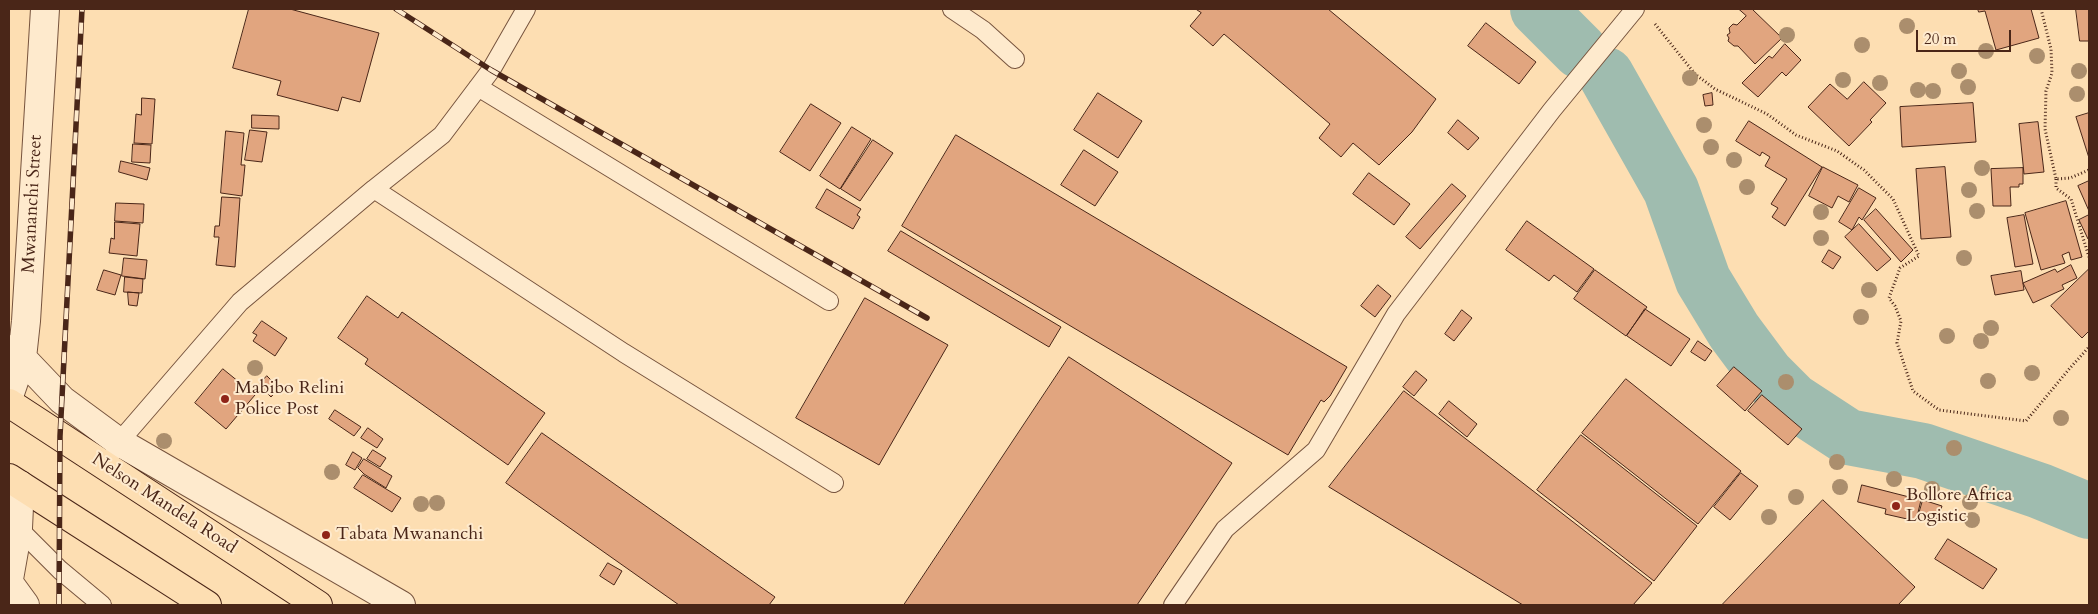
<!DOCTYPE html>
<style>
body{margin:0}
#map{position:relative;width:2098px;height:614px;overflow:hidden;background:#fddeb2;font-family:Cardo,serif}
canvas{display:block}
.frame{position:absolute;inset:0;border:10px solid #4a2618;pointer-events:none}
.scale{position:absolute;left:1916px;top:30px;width:95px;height:22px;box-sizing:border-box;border:2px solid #4a2618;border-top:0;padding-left:6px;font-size:15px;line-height:18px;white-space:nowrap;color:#4a2618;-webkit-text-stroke:4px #feeacd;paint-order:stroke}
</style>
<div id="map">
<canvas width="2098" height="614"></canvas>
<div class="frame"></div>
<div class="scale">20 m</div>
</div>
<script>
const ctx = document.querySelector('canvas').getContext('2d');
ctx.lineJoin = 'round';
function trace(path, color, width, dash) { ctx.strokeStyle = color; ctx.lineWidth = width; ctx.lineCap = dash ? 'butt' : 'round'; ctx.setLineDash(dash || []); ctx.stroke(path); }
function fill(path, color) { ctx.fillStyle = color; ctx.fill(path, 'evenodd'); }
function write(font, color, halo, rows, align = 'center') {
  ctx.font = font + ' Cardo,serif'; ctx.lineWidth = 4; ctx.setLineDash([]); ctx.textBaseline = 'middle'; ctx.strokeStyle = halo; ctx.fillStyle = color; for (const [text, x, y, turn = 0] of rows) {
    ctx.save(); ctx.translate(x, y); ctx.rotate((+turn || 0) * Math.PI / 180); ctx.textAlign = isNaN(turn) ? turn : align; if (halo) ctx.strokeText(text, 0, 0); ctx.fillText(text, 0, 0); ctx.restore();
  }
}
trace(new Path2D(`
 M1538,9L1580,51
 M1606,75L1671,190L1703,280L1734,331L1766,374L1793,401L1848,437L1923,451L2040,491L2089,511`), '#9fbcaf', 56);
const building = new Path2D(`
 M249,9H290L379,33L360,102L342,97L338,111L277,95L281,81L233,68Z
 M1196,9H1328L1436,99L1412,132L1379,165L1353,143L1341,157L1319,138L1330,124L1224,34L1213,46L1190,26L1201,13Z
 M1739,9H1752L1782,38L1755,64L1738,46H1734L1728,41L1729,38L1727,35L1730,33L1729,28L1733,24L1737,25L1746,16Z
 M1978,9H2031L2039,38L1996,50L1985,11L1979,12Z
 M2076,9H2089V41H2080Z
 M1486,23L1536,62L1519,84L1468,46Z
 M1785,44L1801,60L1786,76L1782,72L1758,97L1742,83L1769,56L1772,58Z
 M1864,82L1886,103L1870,120L1872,122L1849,146L1808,107L1830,84L1847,99Z
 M1098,93L1142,121L1118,158L1074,130Z
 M1712,93L1713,105L1705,106L1703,95Z
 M142,98L155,99L152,144L134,143L136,114L141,115Z
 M1973,103L1976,142L1902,147L1900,107Z
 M811,104L841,123L810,171L780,152Z
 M2089,113V158L2076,117Z
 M252,115L279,116V129L252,128Z
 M1458,120L1479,138L1468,150L1448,133Z
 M1749,121L1822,167L1785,226L1772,217L1778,208L1771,204L1787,179L1765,166L1770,157L1762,152L1760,156L1736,141Z
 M2038,122L2044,172L2024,174L2019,124Z
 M852,127L871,139L840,189L820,176Z
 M250,130L267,132L262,162L245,160Z
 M226,131L244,133L241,165H245L242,196L221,193Z
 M956,135L1347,367L1330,396L1324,402L1321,400L1288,455L902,226Z
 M873,140L893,153L860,201L841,189Z
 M133,144L151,145L150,163L132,162Z
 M1084,150L1118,172L1095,206L1061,185Z
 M121,161L150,168L147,180L119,172Z
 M1823,167L1858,185L1849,202L1838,196L1832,208L1809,196Z
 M1945,167L1951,237L1921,239L1916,169Z
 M2023,168V184H2019V187H2010L2011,206H1993L1991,169Z
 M1369,173L1410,204L1394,225L1353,194Z
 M2089,181V211L2078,186Z
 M1452,184L1466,196L1420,249L1406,237Z
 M1859,188L1876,198L1862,220L1859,217L1852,230L1839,222Z
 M827,189L861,209L857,215L860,217L853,229L816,208Z
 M222,197L240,198L235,267L216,265L219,237H214L215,226H219Z
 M2066,201L2082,257L2071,260L2069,252L2062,255L2065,263L2041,270L2025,213Z
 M116,203L144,204L143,223L115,221Z
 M1876,209L1913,250L1901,262L1864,220Z
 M2024,215L2033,264L2015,267L2007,218Z
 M2089,215V239H2088L2079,220Z
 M1527,221L1594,269L1577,292L1554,275L1549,281L1506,250Z
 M115,222L140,224L137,256L109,253L111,238L114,239Z
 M1859,224L1891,259L1877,271L1845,237Z
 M901,231L1061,327L1049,347L888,251Z
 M1829,250L1841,257L1833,269L1822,262Z
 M124,258L147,260L145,279L122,276Z
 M2071,265L2077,278L2062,285L2064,289L2033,303L2023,283L2055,269L2057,272Z
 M2089,269V331L2082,338L2051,306Z
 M104,270L121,275L115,295L97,290Z
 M1595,270L1647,307L1626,336L1574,299Z
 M2021,271L2024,290L1995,295L1991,276Z
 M125,277L143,279L142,293L124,292Z
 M1378,285L1391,296L1375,317L1361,306Z
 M128,292L139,293L137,306L129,305Z
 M367,296L398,318L402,312L545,413L508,465L365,364L368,359L338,338Z
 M865,298L948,345L879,465L796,418Z
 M1645,309L1690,339L1671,366L1627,336Z
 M1462,310L1472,318L1454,341L1445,334Z
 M262,321L287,338L275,356L253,341L257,335L253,333Z
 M1698,341L1712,351L1705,361L1691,352Z
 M1069,357L1232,463L1184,535L1137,605H904Z
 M1734,367L1762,391L1745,411L1717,386Z
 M223,369L255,395L226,429L195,403Z
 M1416,371L1427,380L1414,396L1403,387Z
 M267,376L279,388L271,397L259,385Z
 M1626,379L1741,471L1698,524L1582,433Z
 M1404,391L1652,583L1633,605H1523L1329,487Z
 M1762,395L1802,429L1788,445L1748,411Z
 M1449,401L1477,424L1467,437L1439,414Z
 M335,410L361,427L354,436L329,419Z
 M368,428L383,439L377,448L361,438Z
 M542,433L775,597L769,605H679L506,483Z
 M1581,435L1697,526L1654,581L1537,490Z
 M373,450L386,458L380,467L367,459Z
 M353,452L362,458L355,470L346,465Z
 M364,459L392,476L386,488L364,474L358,468Z
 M1741,473L1758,486L1730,520L1714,507Z
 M363,475L401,498L392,512L354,488Z
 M1862,485L1921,500L1916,521L1885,514L1886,509L1858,502Z
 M1823,500L1915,587L1898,605H1722Z
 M1923,500L1942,506L1938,519L1919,514Z
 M1948,539L1997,569L1983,589L1935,559Z
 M608,563L622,571L614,585L600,576Z`);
fill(building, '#e1a57f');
trace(building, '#4a2618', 1);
const service = new Path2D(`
 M952,9L983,30L1015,59
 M478,87L829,301
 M374,189L624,353L834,483
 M115,450L119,442L240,302L374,189L442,135L491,70L526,9
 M18,528L60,570L102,605
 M1173,605L1225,529L1316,450L1396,314L1552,110L1635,9`);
const minor = new Path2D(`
 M9,349L22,358L62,400L119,442L401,605
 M9,396L22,358L26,321L45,9
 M9,579L18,528L20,485
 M9,583L25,605`);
const primary = new Path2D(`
 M9,403L318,605
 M9,478L207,605`);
trace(service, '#77543e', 20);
trace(minor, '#77543e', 30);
trace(primary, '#4a2618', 30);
trace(new Path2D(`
 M2041,9L2051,49L2052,73L2046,91L2045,129L2056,179L2070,178L2089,170
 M1655,24L1695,74L1715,89L1767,114L1796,135L1837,151L1864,170L1893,199L1919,256L1900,268L1889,298L1895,306L1901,321L1897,343L1913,391L1939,410L2026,421L2070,368L2089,347
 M2056,179V188L2071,199L2089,257`), '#4a2618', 3, [1, 2.5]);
trace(service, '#feeacd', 18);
trace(minor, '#feeacd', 28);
trace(primary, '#fddeb2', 28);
const rail = new Path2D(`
 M396,9L491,70L927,318
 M59,605L60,436L82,9`);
trace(rail, '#4a2618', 5.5);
trace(rail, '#feeacd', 4, [11]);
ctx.fillStyle = '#ab8e6d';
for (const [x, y] of [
 [1907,26],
 [1787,35],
 [1862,45],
 [1986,51],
 [2037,56],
 [1959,71],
 [2079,71],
 [1690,78],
 [1843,80],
 [1880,83],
 [1968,87],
 [1918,90],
 [1933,91],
 [2077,94],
 [1704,125],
 [1711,147],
 [1734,160],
 [1982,168],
 [1747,187],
 [1969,190],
 [1977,211],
 [1821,212],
 [1821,238],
 [1964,258],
 [1869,290],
 [1861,317],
 [1991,328],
 [1947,336],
 [1981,341],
 [255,368],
 [2032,373],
 [1988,381],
 [1786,382],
 [2061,418],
 [164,441],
 [1954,448],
 [1837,462],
 [332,472],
 [1894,479],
 [1840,487],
 [1932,489],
 [1796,497],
 [1970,502],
 [437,503],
 [421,504],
 [1769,517],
 [1972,520]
]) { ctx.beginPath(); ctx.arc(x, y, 8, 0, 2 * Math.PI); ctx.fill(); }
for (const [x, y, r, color] of [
 [225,399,5,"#8f2418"],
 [1896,506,5,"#8f2418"],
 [326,535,5,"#8f2418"]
]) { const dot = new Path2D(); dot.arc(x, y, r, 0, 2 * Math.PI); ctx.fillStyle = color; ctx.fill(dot); trace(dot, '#feeacd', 2); }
write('18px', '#4a2618', '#feeacd', [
 ["Mwananchi Street",33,204,-87],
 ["Nelson Mandela Road",164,504,33]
]);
write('18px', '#4a2618', '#feeacd', [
 ["Mabibo Relini",235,389],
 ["Police Post",235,410],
 ["Bollore Africa",1906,496],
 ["Logistic",1906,517],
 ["Tabata Mwananchi",336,535]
], 'left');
</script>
